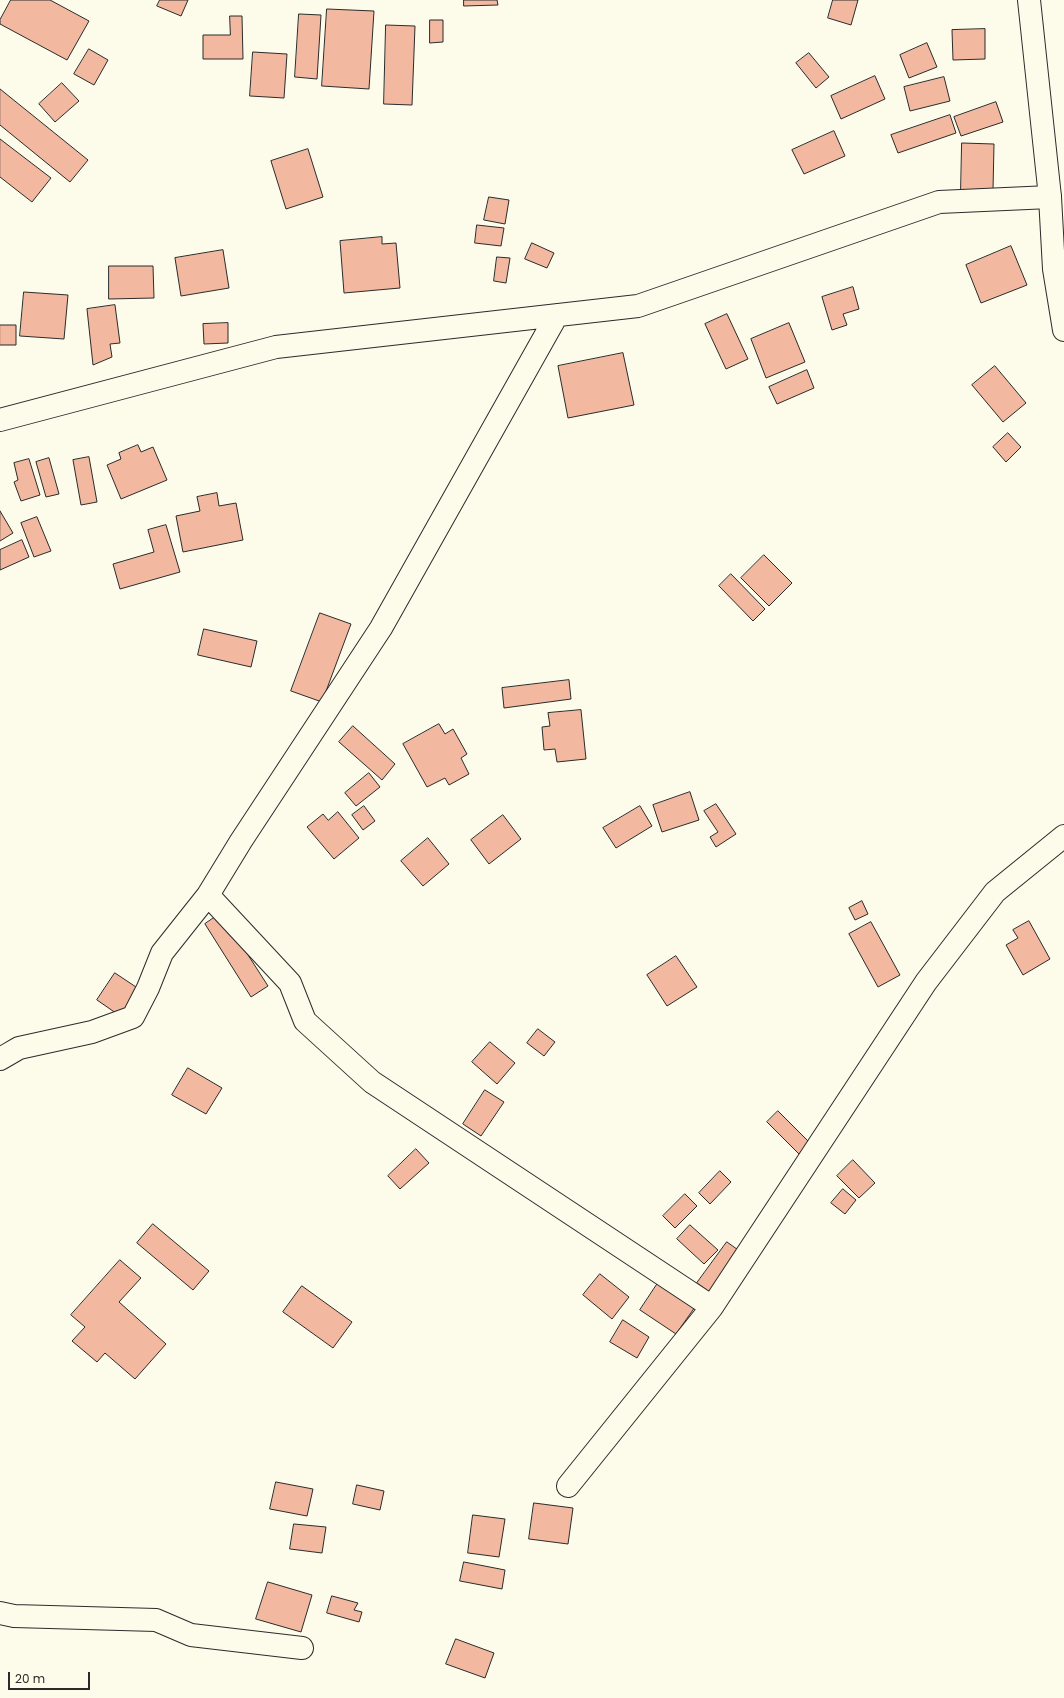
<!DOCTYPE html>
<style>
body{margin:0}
#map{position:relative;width:1064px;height:1698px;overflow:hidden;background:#fdfbea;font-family:Poppins,sans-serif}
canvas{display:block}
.scale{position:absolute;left:8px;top:1672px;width:82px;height:18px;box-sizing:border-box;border:2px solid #2b2b2b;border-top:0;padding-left:5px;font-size:12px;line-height:14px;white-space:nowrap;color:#2b2b2b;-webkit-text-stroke:3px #fdfbea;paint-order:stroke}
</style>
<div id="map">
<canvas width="1064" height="1698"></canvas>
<div class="scale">20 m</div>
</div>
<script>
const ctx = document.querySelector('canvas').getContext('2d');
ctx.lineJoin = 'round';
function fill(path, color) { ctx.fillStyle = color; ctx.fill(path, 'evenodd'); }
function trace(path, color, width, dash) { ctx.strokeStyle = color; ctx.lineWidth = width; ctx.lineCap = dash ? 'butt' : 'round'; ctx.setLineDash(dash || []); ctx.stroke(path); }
const building = new Path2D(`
 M11,0H50L89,21L67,60L0,24V20Z
 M160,0H188L181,16L157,6Z
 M464,0H497L498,5L464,6Z
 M833,0H858L851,25L828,18Z
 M327,9L374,11L369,89L322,86Z
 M299,14L321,15L317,79L295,77Z
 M230,16H242L243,59H203V35H230Z
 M430,20H443V42L430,43Z
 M386,25L415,26L412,105L384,104Z
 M985,29V59L953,60L952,30Z
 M927,43L937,67L909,78L900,55Z
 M89,49L108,60L94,85L74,74Z
 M253,52L287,54L284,98L250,96Z
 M809,53L829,77L816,88L796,63Z
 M875,76L885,99L841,119L831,96Z
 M944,77L950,101L910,111L904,87Z
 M62,83L79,101L55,122L39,104Z
 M0,89L88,160L70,182L0,125Z
 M996,102L1003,122L961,136L954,117Z
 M950,115L956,133L898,153L891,135Z
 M834,131L845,156L804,174L792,150Z
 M0,139L51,178L32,202L0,177Z
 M962,143L994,144L993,190H961Z
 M308,149L323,197L286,209L271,161Z
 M489,197L509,200L505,224L484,220Z
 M477,225L504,228L501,246L475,243Z
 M382,237V244L396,243L400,288L344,293L340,241Z
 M532,243L554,253L547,268L525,259Z
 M1011,246L1027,285L981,303L966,265Z
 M223,250L229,288L181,296L175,258Z
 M497,257L510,258L506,283L494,281Z
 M109,266H153L154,298L109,299Z
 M853,287L859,309L843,314L847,325L832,330L822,297Z
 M24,292L68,295L64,339L20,336Z
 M115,305L120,343L110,344L112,357L93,365L87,309Z
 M727,314L748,359L726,369L705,324Z
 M228,323V343L204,344L203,324Z
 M789,323L805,362L766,378L751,339Z
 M0,325H16V345H0Z
 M623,353L634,405L568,418L558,366Z
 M995,366L1026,403L1003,422L972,385Z
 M807,370L814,388L777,404L769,387Z
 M1008,433L1021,447L1006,462L993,447Z
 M138,445L141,452L153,447L167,480L121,499L107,465L121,459L119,453Z
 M89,457L97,502L81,505L73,460Z
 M49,458L59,494L46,497L36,462Z
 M29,459L40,495L21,501L14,482L18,480L14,463Z
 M217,493L219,506L236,503L243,540L183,552L176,516L200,511L197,497Z
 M0,511L13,533L0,541Z
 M37,517L51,551L34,557L21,523Z
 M166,525L180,572L120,589L113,564L154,552L148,530Z
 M22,540L29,557L0,570V550Z
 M764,555L792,583L769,606L741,578Z
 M731,574L765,609L753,621L719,586Z
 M320,613L351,624L322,702L291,691Z
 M204,629L257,641L251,667L198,655Z
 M569,680L571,699L504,708L502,688Z
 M581,710L586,759L557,762L555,749L544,750L542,727L550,726L548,713Z
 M439,724L445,734L453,729L467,754L461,758L469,774L449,785L445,778L427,787L403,744Z
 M353,726L395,764L382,780L339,742Z
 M369,773L380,787L356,806L345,793Z
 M690,792L699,820L662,832L653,805Z
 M716,804L736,834L716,847L710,837L718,832L704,811Z
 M364,806L375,821L363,830L352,815Z
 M640,806L652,826L616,848L603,828Z
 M338,812L359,838L334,859L307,827L323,814L328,820Z
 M503,815L521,839L489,864L471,840Z
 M428,838L449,864L423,886L401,861Z
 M862,901L868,914L855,920L849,908Z
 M221,913L268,986L251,997L205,924Z
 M1029,921L1050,959L1023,975L1006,945L1018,938L1013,930Z
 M871,922L900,975L878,987L849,934Z
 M676,956L697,987L667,1006L647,975Z
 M115,973L142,991L123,1018L97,1000Z
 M538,1029L555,1042L544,1056L527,1043Z
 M490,1042L515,1063L497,1084L472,1062Z
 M188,1068L222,1088L206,1114L172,1095Z
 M485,1090L504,1102L481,1136L463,1124Z
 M778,1111L810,1143L799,1154L767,1122Z
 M416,1149L429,1163L400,1189L388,1176Z
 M853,1160L875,1183L859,1198L837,1176Z
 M720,1171L731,1182L710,1204L699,1193Z
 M843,1189L856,1200L845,1214L831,1203Z
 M685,1194L697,1206L675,1228L663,1216Z
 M153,1224L209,1271L193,1290L137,1243Z
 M690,1225L718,1250L704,1264L677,1239Z
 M727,1242L741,1252L711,1293L697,1283Z
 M120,1260L141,1278L119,1302L166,1344L135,1379L105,1353L97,1362L72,1341L85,1327L71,1315Z
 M600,1274L629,1297L612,1319L583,1295Z
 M658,1283L695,1307L676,1334L640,1310Z
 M302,1286L352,1322L333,1348L283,1312Z
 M623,1320L649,1337L637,1358L610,1342Z
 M276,1482L313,1489L307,1516L270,1509Z
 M357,1485L384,1491L380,1510L353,1504Z
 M534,1503L573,1508L568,1544L529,1539Z
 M473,1515L505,1519L499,1557L468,1553Z
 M294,1524L326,1527L322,1553L290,1549Z
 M464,1562L505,1570L502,1589L460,1581Z
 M268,1582L312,1595L301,1632L256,1619Z
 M332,1596L358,1603L354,1610L362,1612L359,1622L327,1613Z
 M456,1639L494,1653L485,1678L446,1664Z`);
fill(building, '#f2b8a0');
trace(building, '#2b2b2b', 1);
const minor = new Path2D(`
 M557,315L381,628L241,841L208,895L290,983L305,1021L372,1082L712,1307
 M0,420L276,347L638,306L939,202L1050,197
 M0,1059L19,1048L92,1032L133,1017L148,988L162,953L208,895
 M568,1486L712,1307L926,982L995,892L1064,836
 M0,1613L14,1616L156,1620L191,1635L302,1648`);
const tertiary = new Path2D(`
 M1029,0L1050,197L1054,269L1064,330`);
trace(minor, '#2b2b2b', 24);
trace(tertiary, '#2b2b2b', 24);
trace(minor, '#fdfbea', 22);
trace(tertiary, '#fdfbea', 22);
</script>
